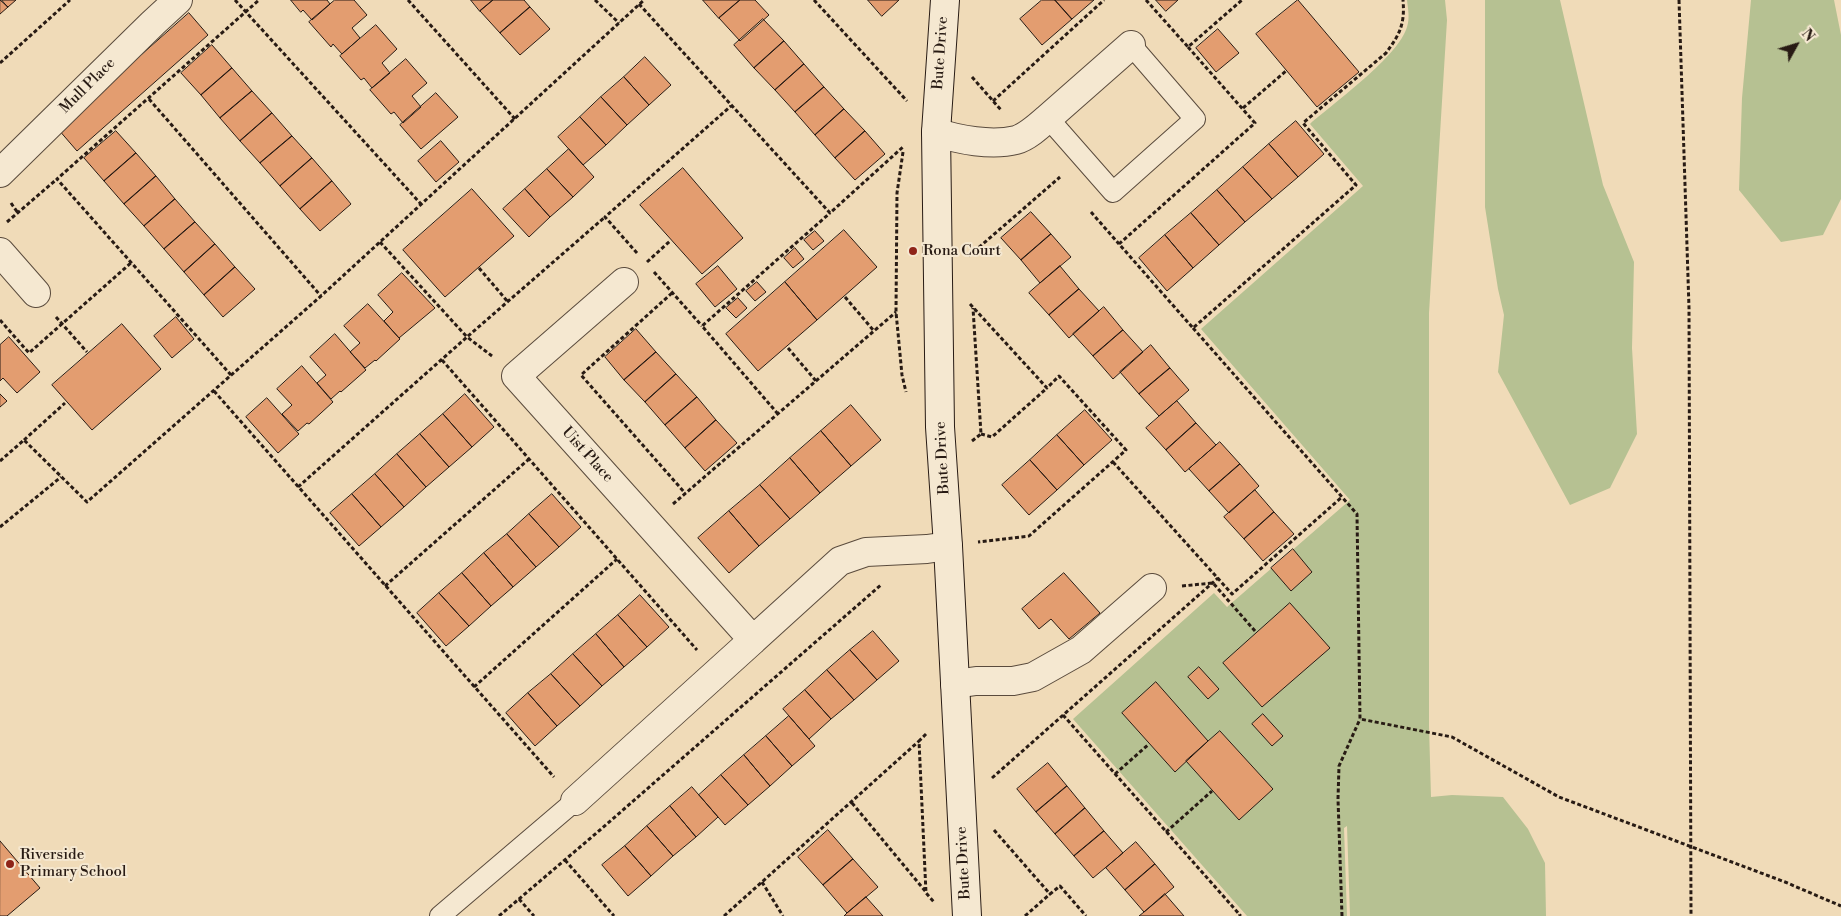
<!DOCTYPE html>
<style>
body{margin:0}
#map{position:relative;width:1841px;height:916px;overflow:hidden;background:#f0dbb8;font-family:"Libre Bodoni",serif}
canvas{display:block}
.north{position:absolute;left:1771px;top:20px;width:50px;height:50px;-webkit-text-stroke:4px #f5e8d1;paint-order:stroke;rotate:51deg;font-size:14px;font-weight:700;line-height:20px;text-align:center;color:#281b14}
.north::after{content:'';display:block;margin:auto;width:18px;height:22px;background:#281b14;clip-path:polygon(50% 0,100% 100%,50% 72%,0 100%)}
</style>
<div id="map">
<canvas width="1841" height="916"></canvas>
<div class="north">N</div>
</div>
<script>
const ctx = document.querySelector('canvas').getContext('2d');
ctx.lineJoin = 'round';
function fill(path, color) { ctx.fillStyle = color; ctx.fill(path, 'evenodd'); }
function trace(path, color, width, dash) { ctx.strokeStyle = color; ctx.lineWidth = width; ctx.lineCap = dash ? 'butt' : 'round'; ctx.setLineDash(dash || []); ctx.stroke(path); }
function write(font, color, halo, rows, align = 'center') {
  ctx.font = font + ' "Libre Bodoni",serif'; ctx.lineWidth = 4; ctx.setLineDash([]); ctx.textBaseline = 'middle'; ctx.strokeStyle = halo; ctx.fillStyle = color; for (const [text, x, y, turn = 0] of rows) {
    ctx.save(); ctx.translate(x, y); ctx.rotate((+turn || 0) * Math.PI / 180); ctx.textAlign = isNaN(turn) ? turn : align; if (halo) ctx.strokeText(text, 0, 0); ctx.fillText(text, 0, 0); ctx.restore();
  }
}
fill(new Path2D(`
 M1407,0H1445L1447,20L1429,313V726L1431,797L1452,795L1503,797L1528,829L1545,863L1546,916H1350L1347,826L1344,828L1347,916H1247L1073,719L1214,593L1227,607L1350,500L1201,329L1363,186L1310,124C1335,102 1398,57 1407,27C1410,18 1408,9 1407,0Z
 M1485,0H1560L1603,185L1634,262L1632,348L1637,434L1610,488L1570,505L1498,372L1504,315L1498,289L1485,207Z
 M1751,0H1834L1841,35V199L1823,235L1781,242L1739,190L1742,98Z`), '#b6c192');
const building = new Path2D(`
 M0,0L8,7L0,14Z
 M2,0H16L8,7Z
 M291,0H327L330,4L312,20L303,10L301,12Z
 M335,0H354L367,15L352,28L360,38L342,54L333,44L331,47L309,22Z
 M471,0H493L480,11Z
 M493,0H524L530,7L500,33L480,11Z
 M703,0H740L719,18Z
 M740,0H755L769,15L740,41L719,18Z
 M868,0H899L882,16Z
 M1042,0H1055L1072,19L1042,45L1020,19Z
 M1055,0H1094L1072,19Z
 M1156,0H1178L1166,11Z
 M1298,0L1359,72L1317,107L1256,34Z
 M530,7L550,29L520,55L500,33Z
 M189,13L208,35L77,151L58,129Z
 M763,19L784,41L754,68L734,45Z
 M376,25L397,49L382,63L390,73L372,88L364,78L361,80L340,56Z
 M1218,29L1239,53L1216,72L1196,48Z
 M784,41L804,64L775,90L754,68Z
 M212,45L232,68L201,95L181,73Z
 M645,57L671,85L649,105L624,77Z
 M406,59L427,83L412,96L421,107L403,123L394,112L391,114L370,90Z
 M804,64L824,87L795,112L775,90Z
 M232,68L252,91L220,118L201,95Z
 M624,77L649,105L627,125L601,97Z
 M824,87L844,109L815,135L795,112Z
 M252,91L272,113L240,141L220,118Z
 M436,93L458,117L421,149L400,125Z
 M601,97L627,125L606,145L580,117Z
 M844,109L865,131L835,158L815,135Z
 M272,113L292,136L260,163L240,141Z
 M580,117L606,145L583,165L558,137Z
 M1296,121L1324,154L1298,177L1269,144Z
 M116,131L136,153L104,181L84,158Z
 M865,131L885,154L855,180L835,158Z
 M292,136L312,158L280,186L260,163Z
 M441,141L459,162L436,182L418,161Z
 M1269,144L1298,177L1272,199L1243,167Z
 M569,149L594,177L573,197L547,169Z
 M136,153L156,176L124,204L104,181Z
 M312,158L332,181L300,209L280,186Z
 M1243,167L1272,199L1245,222L1217,190Z
 M683,168L743,238L702,274L640,205Z
 M547,169L573,197L550,217L525,189Z
 M156,176L175,199L144,226L124,204Z
 M332,181L351,204L320,231L300,209Z
 M472,189L514,236L445,297L403,250Z
 M525,189L550,217L529,237L503,209Z
 M1217,190L1245,222L1219,245L1191,213Z
 M175,199L195,222L164,249L144,226Z
 M1031,212L1051,234L1021,260L1001,238Z
 M1191,213L1219,245L1193,268L1165,235Z
 M195,222L215,244L184,272L164,249Z
 M844,230L877,267L817,320L785,282Z
 M815,231L824,241L813,250L804,240Z
 M1051,234L1071,257L1040,283L1021,260Z
 M1165,235L1193,268L1167,291L1139,258Z
 M215,244L235,267L204,295L184,272Z
 M795,248L804,259L793,268L784,258Z
 M718,266L737,289L715,307L696,284Z
 M1060,266L1079,289L1049,315L1029,293Z
 M235,267L255,289L223,317L204,295Z
 M402,273L435,308L399,338L384,321L393,312L378,295Z
 M757,282L766,292L755,301L746,291Z
 M785,282L817,320L758,371L726,334Z
 M1079,289L1099,311L1069,338L1049,315Z
 M738,298L747,308L736,318L726,308Z
 M368,304L400,339L376,361L375,360L365,368L350,352L360,343L344,326Z
 M1104,307L1123,330L1093,356L1073,334Z
 M176,317L194,339L172,358L154,336Z
 M122,324L161,369L92,430L52,385Z
 M636,329L656,352L624,380L605,357Z
 M1123,330L1143,352L1113,379L1093,356Z
 M335,334L366,370L341,392L340,391L331,399L317,383L326,375L310,357Z
 M9,337L40,372L17,393L3,378L0,381V345Z
 M1151,345L1170,368L1139,394L1120,372Z
 M656,352L676,374L645,402L624,380Z
 M302,366L333,402L309,424L307,423L298,431L282,414L292,405L277,389Z
 M1170,368L1189,390L1159,416L1139,394Z
 M676,374L697,397L665,425L645,402Z
 M0,394L7,401L0,407Z
 M465,394L494,427L472,447L443,414Z
 M697,397L716,420L685,448L665,425Z
 M267,398L299,434L278,453L246,417Z
 M1177,401L1196,423L1166,450L1146,428Z
 M851,405L881,440L851,466L821,431Z
 M1085,410L1112,440L1084,465L1057,435Z
 M443,414L472,447L449,467L420,434Z
 M716,420L737,443L705,471L685,448Z
 M1196,423L1216,445L1185,472L1166,450Z
 M821,431L851,466L820,493L790,458Z
 M420,434L449,467L426,487L397,454Z
 M1057,435L1084,465L1057,490L1030,460Z
 M1220,442L1240,464L1209,491L1189,469Z
 M397,454L426,487L404,507L375,474Z
 M790,458L820,493L790,519L760,485Z
 M1030,460L1057,490L1029,515L1002,485Z
 M1240,464L1259,486L1229,513L1209,491Z
 M375,474L404,507L381,527L352,494Z
 M760,485L790,519L759,546L729,511Z
 M1255,490L1274,512L1244,539L1224,517Z
 M352,494L381,527L359,546L330,513Z
 M552,494L581,527L559,547L529,514Z
 M729,511L759,546L729,573L698,538Z
 M1274,512L1294,534L1263,561L1244,539Z
 M529,514L559,547L536,567L507,534Z
 M507,534L536,567L513,587L484,553Z
 M1293,549L1312,572L1291,591L1271,568Z
 M484,553L513,587L491,606L462,573Z
 M462,573L491,606L469,626L439,593Z
 M1064,573L1100,613L1069,639L1051,619L1039,629L1022,609Z
 M439,593L469,626L446,646L417,613Z
 M640,595L669,627L647,647L618,615Z
 M1290,603L1330,648L1262,707L1223,663Z
 M618,615L647,647L624,667L596,634Z
 M873,631L899,661L877,680L850,650Z
 M596,634L624,667L602,686L573,654Z
 M850,650L877,680L854,700L827,670Z
 M573,654L602,686L580,706L551,674Z
 M1199,667L1219,689L1208,699L1188,677Z
 M827,670L854,700L831,719L805,690Z
 M551,674L580,706L557,726L528,693Z
 M1156,682L1208,741L1175,772L1122,713Z
 M805,690L831,719L809,739L783,709Z
 M528,693L557,726L535,746L506,713Z
 M1263,714L1283,736L1272,746L1252,724Z
 M789,716L815,746L792,766L766,736Z
 M1220,731L1273,789L1239,820L1186,761Z
 M766,736L792,766L770,786L744,755Z
 M744,755L770,786L748,805L721,775Z
 M1048,763L1067,786L1036,812L1017,789Z
 M721,775L748,805L725,825L699,795Z
 M1067,786L1085,808L1055,834L1036,812Z
 M692,787L718,817L696,837L670,806Z
 M670,806L696,837L673,856L647,826Z
 M1085,808L1104,831L1074,856L1055,834Z
 M647,826L673,856L651,876L625,846Z
 M828,830L853,859L823,885L798,857Z
 M1104,831L1123,853L1093,878L1074,856Z
 M0,841L40,888L7,916H0Z
 M1136,842L1155,864L1125,890L1106,868Z
 M625,846L651,876L628,896L602,865Z
 M853,859L878,887L847,913L823,885Z
 M1155,864L1174,887L1144,912L1125,890Z
 M1165,894L1184,916H1139L1144,912Z
 M866,897L883,916H844L847,913Z`);
fill(building, '#e39d70');
trace(building, '#281b14', 1);
const lane = new Path2D(`
 M1048,118L1113,192L1195,119L1131,45
 M440,916L575,801`);
const street = new Path2D(`
 M936,132C958,140 992,146 1016,140C1027,137 1039,126 1048,118L1131,45
 M0,173L153,23L178,0
 M0,252L36,293
 M624,282L516,376L753,640L840,561L866,552L927,549L948,546
 M955,684L976,681H1013L1033,677L1081,650L1152,588
 M575,801L753,640`);
const secondary = new Path2D(`
 M945,0L936,132L940,427L948,546L967,916`);
trace(lane, '#5a4b3d', 22);
trace(street, '#5a4b3d', 30);
trace(secondary, '#281b14', 30);
trace(new Path2D(`
 M235,0L421,204
 M408,0L515,119
 M595,0L619,23
 M814,0L907,101
 M1146,0L1188,47L1242,0
 M1679,0L1689,308L1691,916
 M639,4L830,213L904,146
 M1188,47L1255,123L1119,244L1193,328L1356,185L1303,123L1386,53C1400,34 1405,24 1403,0
 M0,63L70,0
 M972,77L1001,110
 M149,99L321,296
 M993,101L1104,0
 M1243,108L1286,71
 M903,152L897,193L896,312L902,375L906,392
 M11,203L18,213
 M1091,212L1119,244
 M7,222L57,179
 M380,242L467,337L605,217
 M637,253L605,217L731,106
 M969,256L1060,177
 M647,262L670,241
 M479,268L508,302
 M654,272L702,326
 M672,293L581,375L685,493
 M845,297L874,331
 M970,304L1047,388L1059,376L1126,450L1029,536L978,542
 M56,317L87,352
 M0,320L29,353L132,262
 M1193,328L1357,514L1360,719L1452,737L1559,797L1785,882L1841,906
 M788,348L816,381
 M442,360L697,650
 M231,375L57,179L259,0
 M214,391L554,777
 M778,414L702,326L830,213
 M981,434L992,437L1047,388
 M24,440L65,403
 M972,441L981,434L973,308
 M0,461L24,440L87,502L321,296L644,0
 M1113,462L1232,594L1342,497
 M298,487L467,337L492,356
 M673,504L896,312
 M0,527L61,477
 M385,586L529,459
 M1182,586L1213,583L1255,631
 M474,687L617,559
 M1063,715L1240,915L1239,916
 M926,734L919,741L926,893L934,902
 M1115,774L1149,744
 M992,778L1218,578
 M852,803L926,892
 M994,830L1050,894L1060,886L1086,916
 M1166,832L1212,791
 M565,860L614,916
 M762,882L783,916
 M519,899L534,916
 M499,916L600,830L882,584
 M724,916L919,741
 M1025,916L1050,894
 M1342,916L1338,799L1339,766L1360,719`), '#281b14', 3, [4, 2.5]);
trace(lane, '#f5e8d1', 20);
trace(street, '#f5e8d1', 28);
trace(secondary, '#f5e8d1', 28);
for (const [x, y, r, color] of [
 [913,251,5,"#8f2418"],
 [10,864,5,"#8f2418"]
]) { const dot = new Path2D(); dot.arc(x, y, r, 0, 2 * Math.PI); ctx.fillStyle = color; ctx.fill(dot); trace(dot, '#f5e8d1', 2); }
write('15px', '#281b14', '#f5e8d1', [
 ["Bute Drive",941,53,-86],
 ["Mull Place",88,86,-45],
 ["Uist Place",587,455,48],
 ["Bute Drive",943,458,-93],
 ["Bute Drive",964,863,-93]
]);
write('15px', '#281b14', '#f5e8d1', [
 ["Rona Court",923,251],
 ["Riverside",20,855],
 ["Primary School",20,872]
], 'left');
</script>
